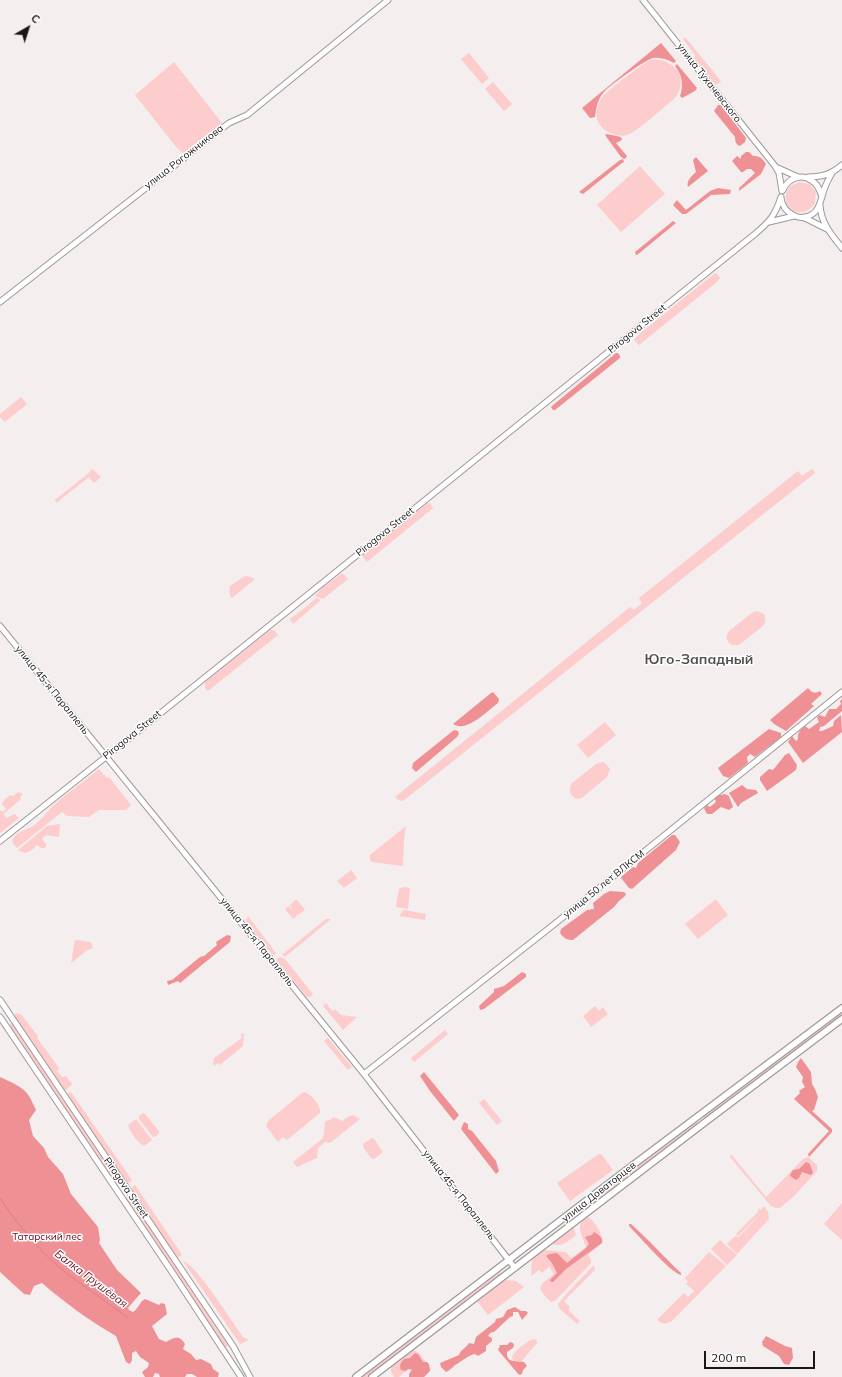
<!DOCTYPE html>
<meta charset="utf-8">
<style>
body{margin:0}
#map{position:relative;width:842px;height:1377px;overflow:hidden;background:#f4eeee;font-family:Mulish,sans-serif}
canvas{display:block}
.north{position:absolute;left:8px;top:8px;width:40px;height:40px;-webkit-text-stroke:3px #fff;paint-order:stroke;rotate:39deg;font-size:11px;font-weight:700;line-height:16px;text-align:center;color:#191717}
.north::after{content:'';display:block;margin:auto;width:14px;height:18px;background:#191717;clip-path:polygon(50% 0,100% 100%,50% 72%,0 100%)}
.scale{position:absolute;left:704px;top:1351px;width:111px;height:18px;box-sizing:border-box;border:2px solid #191717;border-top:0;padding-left:5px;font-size:12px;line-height:14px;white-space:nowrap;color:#191717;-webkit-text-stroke:3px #fff;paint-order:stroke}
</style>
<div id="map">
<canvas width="842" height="1377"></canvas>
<div class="north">С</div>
<div class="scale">200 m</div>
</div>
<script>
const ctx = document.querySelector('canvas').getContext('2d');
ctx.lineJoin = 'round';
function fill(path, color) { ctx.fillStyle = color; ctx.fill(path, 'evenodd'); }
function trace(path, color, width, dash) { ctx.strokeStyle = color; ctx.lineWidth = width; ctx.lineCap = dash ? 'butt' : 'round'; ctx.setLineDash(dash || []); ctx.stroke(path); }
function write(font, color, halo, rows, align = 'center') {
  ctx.font = font + ' Mulish,sans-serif'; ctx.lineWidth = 3; ctx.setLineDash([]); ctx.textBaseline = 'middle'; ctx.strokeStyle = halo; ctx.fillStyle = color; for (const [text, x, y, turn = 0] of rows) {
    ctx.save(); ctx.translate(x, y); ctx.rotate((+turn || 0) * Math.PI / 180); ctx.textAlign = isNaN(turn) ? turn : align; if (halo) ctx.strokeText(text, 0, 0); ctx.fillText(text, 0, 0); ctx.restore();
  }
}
fill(new Path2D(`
 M685,37L721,81L716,85L695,59V55L683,39Z
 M469,53L489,78L482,84L461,59Z
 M650,60C674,57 691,79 674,99C664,107 637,132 627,135C620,137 610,134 604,129C592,120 596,103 605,94C616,84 637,68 650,60Z
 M174,62L222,123L185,152L183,153L177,148L135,95Z
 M493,82L512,104L504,111L485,89Z
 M640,166L665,194L621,232L597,205Z
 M799,182L809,184L816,192L815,203C802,223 777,207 789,187Z
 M715,273L718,275L720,278L717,282L639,345L634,340L638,335Z
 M21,397L27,404L5,422L0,417V414Z
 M92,469L101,477L94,483L89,477L56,503L55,500L90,472Z
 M812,469L815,473L403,801L398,800L395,797L630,607L634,610L642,603L639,598L798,471L802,476Z
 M428,503H430L433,508L367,562L362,555Z
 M341,574H344L348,579L323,599L315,596L322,588Z
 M245,576L254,578V580L232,598C229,595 229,590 230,586Z
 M316,598L321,600L293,624L290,619L307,606Z
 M757,611L764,614C766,619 766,622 763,626L739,645H732L729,643L726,637L729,631L753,612Z
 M270,630H274L278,635L208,691L205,688V682Z
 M605,722L616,735L588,758L577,745Z
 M602,762L605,763L610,769L607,777L583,797L579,799C571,798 567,790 572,783L596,764Z
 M99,769L107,778L109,777L131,805L126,810H99L89,817L67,816L62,812L17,848L12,842C14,832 26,830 33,826C42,820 47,811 55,804C69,791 85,781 99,769Z
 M18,792L23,794L20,797L21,799L0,817V810L2,812L6,809L2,804L3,801L10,795L13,796Z
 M4,814L6,818L15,814L19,818L0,833V817Z
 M60,824L59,837L46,835L42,839L46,844V846L44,848H41L37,845C31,851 26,856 18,850L47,826Z
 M406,826L404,840L403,866L372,862L370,860V855Z
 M351,870L357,878L344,888L337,881Z
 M404,887L410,888L408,909L396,907V906L399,889Z
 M716,899L728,915L698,939L685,924Z
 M295,900H297L305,910L298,915L297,914V916L293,919L285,909L289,906L291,909H292L290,905Z
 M404,910L426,914L425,920L399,916Z
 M248,916L276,953L275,955L272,954L247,923L246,920Z
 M326,919H331L285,957L282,954L284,953Z
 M75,940L91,942L93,948L86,951L71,963Z
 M280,957L285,959L313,994L310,997H307L277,961V959Z
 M326,1003L332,1011L335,1009L341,1015L357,1017L343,1030L323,1006Z
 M595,1006L599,1011L603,1007L608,1014L591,1027L583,1016Z
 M842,1011V1015L704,1118L703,1115Z
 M16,1013L21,1014L38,1036L37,1038L59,1068L57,1071L62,1077L66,1076L72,1084L66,1090H63L14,1017Z
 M12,1023L118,1180L114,1183L8,1026Z
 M445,1030L448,1034L414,1062L411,1058Z
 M241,1033L244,1034L243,1046L220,1065L218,1063L214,1066L213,1064L214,1058L242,1038Z
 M327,1038H328L352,1067L350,1069H347L324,1041Z
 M71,1092L132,1180L129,1183L124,1182L66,1094Z
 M303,1092C311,1093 321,1105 320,1113L287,1140L283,1137L278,1142L266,1126L268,1121Z
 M484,1099L502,1121L497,1125L479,1103Z
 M143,1113L146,1115L159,1131V1134L155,1137L152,1136L139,1119V1116Z
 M353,1115L360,1119L330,1143L325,1142L318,1148L317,1158L297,1167L293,1162L322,1139L324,1134L325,1121L330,1120L333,1117L343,1121L347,1117Z
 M136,1119L152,1140L144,1146C137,1142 130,1132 128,1125Z
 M696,1121L698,1123L582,1212L580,1209Z
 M372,1138L374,1139L383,1152L374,1159L371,1158L363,1147V1144Z
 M599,1154L602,1155L613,1170L570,1201L557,1183Z
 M731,1154L766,1197L803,1159L808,1157L817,1165V1171L794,1196L780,1208H776L771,1206L730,1157Z
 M135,1185L181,1253V1256L177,1258L174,1256L129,1191Z
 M129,1196L228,1344L227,1347L224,1346L125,1199Z
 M842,1203V1240L824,1224Z
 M763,1207H765L768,1212L769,1219L737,1254L727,1244L735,1236L739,1237L763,1211L738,1236L736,1234L757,1213L759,1208L761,1210Z
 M587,1217C594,1219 603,1235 603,1242L588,1255L591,1260V1263L556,1300L551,1302C535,1286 538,1287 554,1274L549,1267L542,1273L539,1270L531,1276L532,1259L543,1250L566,1252L571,1258L586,1247C582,1234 574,1226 587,1217Z
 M573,1226L576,1235C568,1241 562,1248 551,1244V1243Z
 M720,1240L737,1255L727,1265L711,1249Z
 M709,1252L726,1266L672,1321C665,1324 663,1325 657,1320L684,1293L688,1297L694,1291L686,1284L688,1282L685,1278Z
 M183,1261C196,1264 233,1323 243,1337L249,1340L240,1344Z
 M594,1265L595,1270L564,1301L570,1307L568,1310L580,1321L577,1324L559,1308L558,1304L568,1292Z
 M500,1272L502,1274L367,1377H362Z
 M505,1280L516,1281L524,1287L488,1315L477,1301Z
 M534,1339L537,1341V1343L520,1363H514L512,1357C515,1350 527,1341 534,1339Z
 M414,1350L419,1353L431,1369L420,1377H415L409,1369L399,1377H394L391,1372V1367L412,1351Z`), '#fdcccc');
fill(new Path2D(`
 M661,43L676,61L674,63C668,60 661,57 653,58C645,60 610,85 604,92C598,98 596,108 595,117L590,118L582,108Z
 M677,64L697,88L695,91L682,98L680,96C684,85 682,75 675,66Z
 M718,105H721L746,138L745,142L740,146C736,145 735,141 735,137L714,111Z
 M607,134L621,137L622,140L616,143L627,156L626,158L624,159L621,157L605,135Z
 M746,152H749L753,156C760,156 762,158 766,164L761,174L739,191V188L755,173L751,169H747L743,172H741L732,161L737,156L741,159V156Z
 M696,157L708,171L688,187C686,181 691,177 696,172L693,160Z
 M623,159L624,162L622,163L583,194L579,192L620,160Z
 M718,188L731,190L730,194L711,195L686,214H682L673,205L677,200L686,210L710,191Z
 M673,221L676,223L637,255H636L635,252Z
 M616,353H618L620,356V358L555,410H553L551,407L552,406Z
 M808,688C812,693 815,694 820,691L822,694L811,704L814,706L786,731L774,724L770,720Z
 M493,692L499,699L498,703C487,711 467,733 453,724L491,693Z
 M842,699V711L824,726L820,727L819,731H822L833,726L834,721L841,715L842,732L803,763L788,742L792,736L796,741L798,739C797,733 800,730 805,726L809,729L819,722L817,717L820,715L825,717L829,709H836L841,704L840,701Z
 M769,729L781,733V737L755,757L750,754L747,757L748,763L729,778L723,776L718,768Z
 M454,730L458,731L459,734L457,737L416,772L412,768L413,763Z
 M789,753L797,765L796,770L767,791L760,780V777L769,769L773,770L785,755Z
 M742,785L747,789L756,790L758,793L741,803L738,807L729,793Z
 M725,794L729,796L733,807L729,810L721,807L712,814H707L704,808L707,805L710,807L716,802L714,797L716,796Z
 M672,835H675L680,842L676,850L632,889L629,888L621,878L622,876L633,867L636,868L638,863Z
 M610,891L624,892L626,894L625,896L619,901L614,907L573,940C566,940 564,938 560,933L561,929L587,910L594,909L593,903L604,894Z
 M227,935L231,936L230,942L180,983L178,981L168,985L167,981L172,980L200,957L204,956L217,945L216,942Z
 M522,972L526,974V977L484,1009L480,1010L479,1006L494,992V989L504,986Z
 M801,1058L811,1072L812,1084L815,1089L818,1097L814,1110L812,1111L832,1129V1132L809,1157L808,1154L829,1131L794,1099L800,1093L799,1091L805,1087L802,1082L803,1077L796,1067L798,1062Z
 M424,1072L459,1115L454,1121L430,1091L420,1076Z
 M0,1077C10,1082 23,1086 29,1096C31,1099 34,1106 36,1110L29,1120L33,1136L44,1148L48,1157L63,1174L71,1194L98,1227L100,1240L99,1243L117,1270L141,1293L128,1308L129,1310L133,1312C139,1308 139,1302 145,1299L159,1305L161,1303L165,1304L167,1314L152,1326L159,1339L166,1342C174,1337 180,1335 185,1344L183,1349L191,1354L196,1360L201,1359L211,1364L213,1369L219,1373L218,1377H197L192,1374H187L185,1377H160L159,1374L155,1373L153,1377H145L142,1372L148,1367L149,1363L140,1357L136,1351L132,1353V1360L130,1364L126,1362L116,1336C90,1321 65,1303 42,1283L34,1286L30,1295L24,1294L0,1272Z
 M464,1122L468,1124V1129L472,1131L496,1161L499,1171L496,1174L461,1129Z
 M806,1162L810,1164L813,1173L811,1175L802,1172L799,1178L796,1180L790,1176L791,1173L793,1170L799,1169Z
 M629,1224H631C649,1240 664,1257 681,1273V1275C671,1273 639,1236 629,1226Z
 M594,1232C599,1235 603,1237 602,1243L566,1269L553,1282H551L550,1280L557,1273L552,1263L546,1256L549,1254L557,1253L567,1263L586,1248L589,1244L585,1237L592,1235Z
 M515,1307L521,1311H526L528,1313L522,1320L518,1312H513V1316L510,1317L494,1332L490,1333L488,1336L492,1338V1341L486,1346V1351L478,1356L475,1354C469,1355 462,1361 457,1364C453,1366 451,1370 446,1372L441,1367L440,1363L459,1355C461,1349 466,1348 469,1343L474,1344L476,1337L495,1322L496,1319L503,1317L507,1310Z
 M766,1336L785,1346L792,1348L793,1358L789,1365L784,1364L779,1356L763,1346L762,1342Z
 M510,1342L513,1343L514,1345L513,1348L507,1352C506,1363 516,1361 524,1362L527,1366L523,1370L522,1374L519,1375L498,1350L500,1345H507Z
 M415,1353L418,1354L423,1362H427L429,1364L430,1371L424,1377H409V1374L412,1370L411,1369H408L406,1371L401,1370C399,1365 401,1362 404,1359L410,1358Z`), '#ef9194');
trace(new Path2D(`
 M0,1198C18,1225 39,1251 65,1272C85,1287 106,1302 127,1317`), '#db7f82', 1);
const secondary = new Path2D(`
 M643,0L775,166L779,173L782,191
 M778,168L798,177
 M808,177C823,177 831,174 842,165
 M783,190C788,178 802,173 812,181C818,184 820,191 822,197
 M781,198C782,205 785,211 793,215C796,217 801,218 805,217C821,214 820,199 825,187C827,182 829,178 832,173
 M820,205C821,223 831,234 842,248
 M804,218L809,220L827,229
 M769,222L794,216
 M0,302L229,123L247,115L388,0
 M0,626L364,1074L515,1268
 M0,841C253,641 503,436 755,234C769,222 775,216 781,197
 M0,1000L233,1346L250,1377
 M0,1017L172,1272L241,1377
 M364,1074L552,926L842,692`);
const primary = new Path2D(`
 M356,1377L621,1174L842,1008
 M372,1377L708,1120L842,1019`);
trace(secondary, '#9e9999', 7);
trace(primary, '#9e9999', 8);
trace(secondary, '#fff', 5);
trace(primary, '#fff', 5.5);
write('10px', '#191717', '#fff', [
 ["улица Тухачевского",709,83,52],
 ["улица Рогожникова",184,157,-38],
 ["Pirogova Street",637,329,-39],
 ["Pirogova Street",385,532,-39],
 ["улица 45-я Параллель",52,690,51],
 ["Pirogova Street",132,735,-39],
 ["улица 50 лет ВЛКСМ",604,884,-39],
 ["улица 45-я Параллель",257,942,51],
 ["Pirogova Street",126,1188,56],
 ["улица Доваторцев",599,1192,-38],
 ["улица 45-я Параллель",459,1195,52]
]);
write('10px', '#610d1c', '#fff', [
 ["Татарский лес",47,1237]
]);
write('italic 11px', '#661320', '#fff', [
 ["Балка Грушёвая",91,1279,37]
]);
write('bold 14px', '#545050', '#fff', [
 ["Юго-Западный",699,660]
]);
</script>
